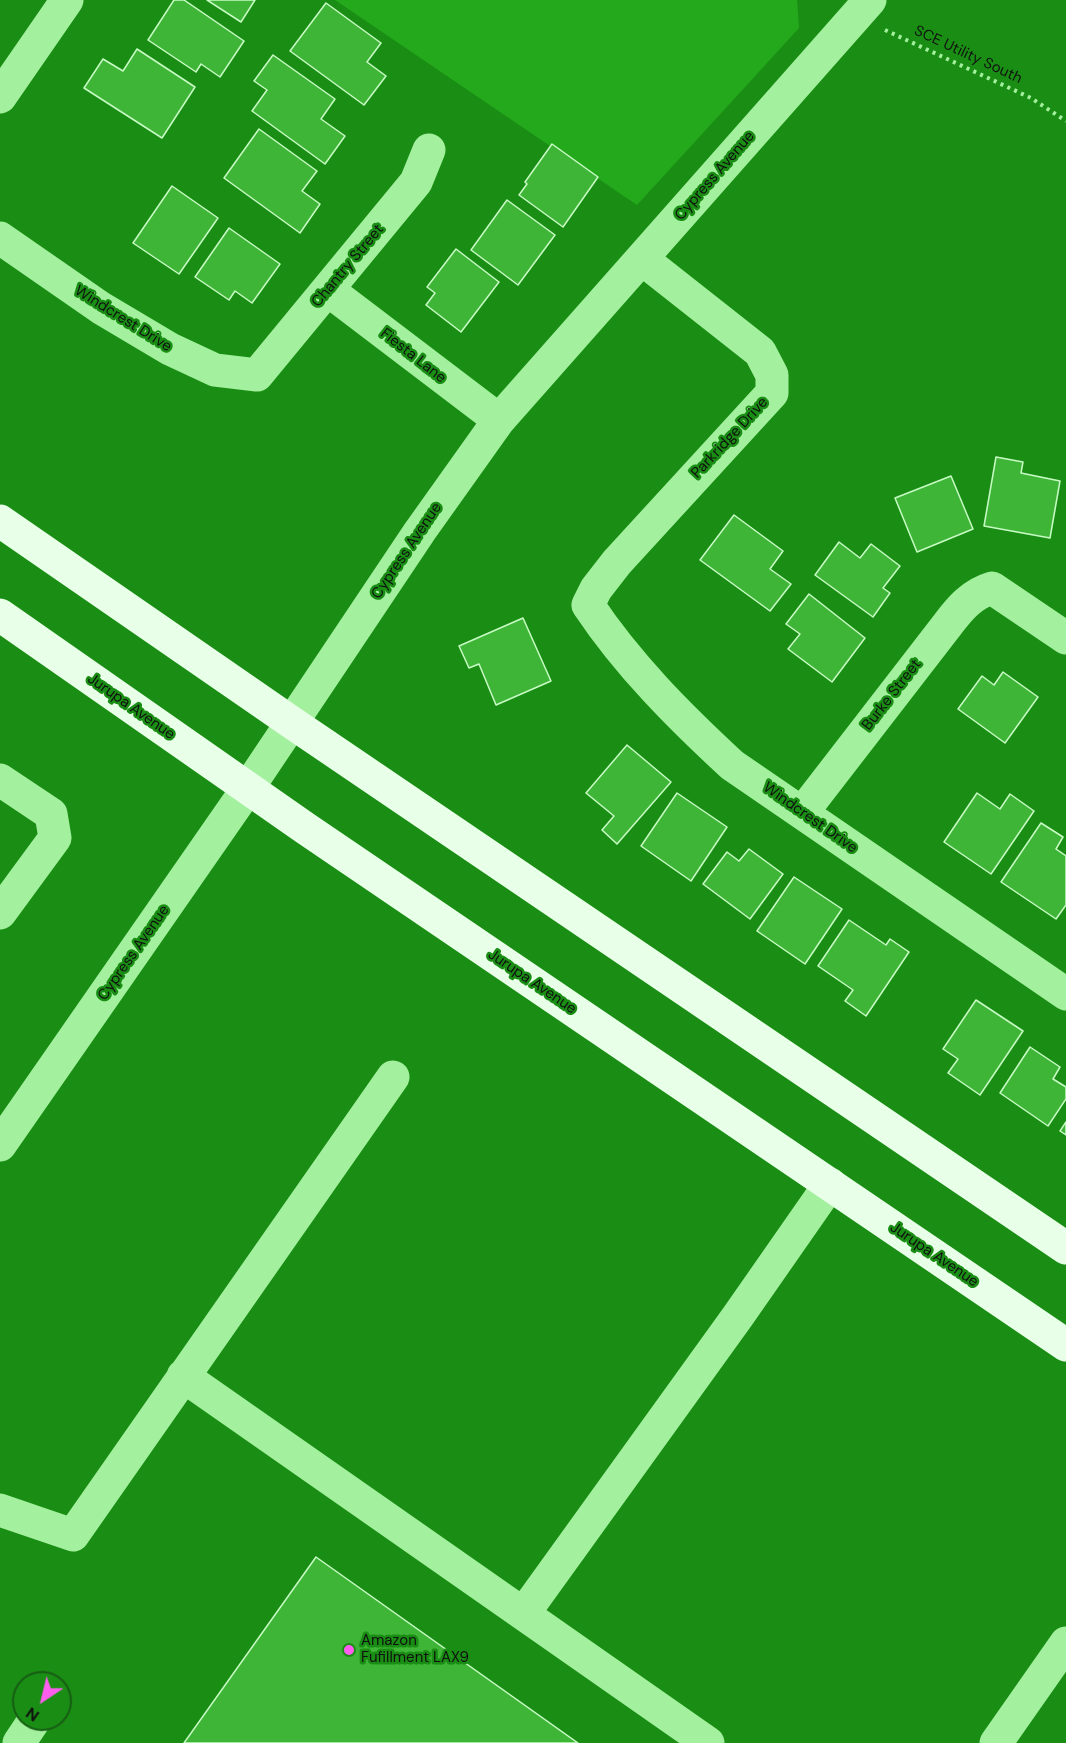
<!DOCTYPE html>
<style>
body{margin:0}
#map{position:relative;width:1066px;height:1743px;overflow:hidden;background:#1a8e14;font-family:"DM Sans",sans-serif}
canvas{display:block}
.north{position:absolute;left:12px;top:1671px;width:60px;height:60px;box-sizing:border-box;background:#1a8e14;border:2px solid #165c13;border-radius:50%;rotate:215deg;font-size:16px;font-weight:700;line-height:24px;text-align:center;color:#111}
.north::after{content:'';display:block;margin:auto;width:21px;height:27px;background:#ff5eef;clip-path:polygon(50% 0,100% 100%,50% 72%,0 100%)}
</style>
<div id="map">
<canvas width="1066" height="1743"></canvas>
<div class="north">N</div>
</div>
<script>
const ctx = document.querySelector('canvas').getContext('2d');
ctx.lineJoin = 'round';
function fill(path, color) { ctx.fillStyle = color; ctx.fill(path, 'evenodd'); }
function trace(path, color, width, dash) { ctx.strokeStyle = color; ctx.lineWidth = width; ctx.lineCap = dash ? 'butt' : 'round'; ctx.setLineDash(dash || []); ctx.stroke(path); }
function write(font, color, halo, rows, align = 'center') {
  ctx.font = font + ' "DM Sans",sans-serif'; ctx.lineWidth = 5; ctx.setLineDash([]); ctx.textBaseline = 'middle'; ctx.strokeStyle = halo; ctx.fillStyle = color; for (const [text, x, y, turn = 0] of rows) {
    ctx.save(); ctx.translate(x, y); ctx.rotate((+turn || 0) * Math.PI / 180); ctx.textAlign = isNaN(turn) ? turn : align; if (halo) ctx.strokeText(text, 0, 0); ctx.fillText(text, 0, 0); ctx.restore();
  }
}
fill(new Path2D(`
 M335,0H797L799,28L637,205Z`), '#24a81c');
const building = new Path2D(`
 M174,0H184L244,41L220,77L201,64L196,72L148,40Z
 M207,0H255L241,22Z
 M326,3L381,43L367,62L386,76L364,105L290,51Z
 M137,49L195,87L162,138L84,88L103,59L123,71Z
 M273,55L335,99L321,119L345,136L325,164L252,111L267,90L254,81Z
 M259,129L317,171L302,191L320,204L300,233L224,178Z
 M552,144L598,177L563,227L519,195L527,184L525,182Z
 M172,186L218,218L179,274L133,243Z
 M507,200L555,235L518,285L471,250Z
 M229,228L280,264L252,303L235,291L229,300L195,277Z
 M456,249L499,282L461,332L426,305L435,293L427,287Z
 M996,457L1023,462L1021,473L1060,481L1050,538L984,526Z
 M951,476L973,529L917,552L895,498Z
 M734,515L783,551L770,569L791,584L770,611L700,560Z
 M839,542L860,558L871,544L900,566L883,588L890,593L873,617L815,575Z
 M809,594L865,638L832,682L788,649L800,634L786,624Z
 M523,618L551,681L496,705L479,664L469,668L459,646Z
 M1003,672L1038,697L1005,743L958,709L982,676L994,685Z
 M627,745L671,782L617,844L602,830L614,816L586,793Z
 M677,793L727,827L691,881L641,846Z
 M977,793L1000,809L1010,794L1034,811L991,874L944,842Z
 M1041,823L1063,837L1056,849L1066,856V905L1056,919L1001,882Z
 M749,849L783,874L750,919L703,884L727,852L739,861Z
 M794,877L842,909L805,964L757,931Z
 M849,920L886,945L890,939L909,952L866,1016L845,1001L853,990L818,966Z
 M976,1000L1023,1031L980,1095L948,1073L958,1059L943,1049Z
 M1030,1047L1060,1067L1053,1079L1066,1087V1099L1048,1126L1000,1093Z
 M1066,1122V1135L1060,1131Z
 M316,1557L578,1743H184Z`);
fill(building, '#3fb538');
trace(building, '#c8fcc5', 1.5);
trace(new Path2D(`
 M885,30L1031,98L1066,121`), '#a3f09e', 4, [3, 4.5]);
trace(new Path2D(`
 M0,97L67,0
 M0,238L101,308L170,349L215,370L257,375L416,182L429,150
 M642,259L760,352L772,375V393L617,562L596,589L588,605C628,665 679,716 732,765L1066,994
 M328,290L499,420
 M0,780L51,814L55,838L0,913
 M802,813L948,624C960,608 972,594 992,588L1066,638
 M0,1145L248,788L420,531L499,420L870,0
 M183,1376L708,1743
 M0,1510L73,1535L393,1077
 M524,1613L738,1316L830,1184
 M19,1743L35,1719
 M996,1743L1066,1643`), '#a3f09e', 33);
trace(new Path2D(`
 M0,521L291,722L1066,1248
 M0,615L305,828L1066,1345`), '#e8ffe8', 33);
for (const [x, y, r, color] of [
 [349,1650,6,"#ff5eef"]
]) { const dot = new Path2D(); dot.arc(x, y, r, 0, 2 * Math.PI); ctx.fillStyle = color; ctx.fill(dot); trace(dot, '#1a8e14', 2); }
write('15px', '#111', '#1a8e14', [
 ["SCE Utility South",968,55,25],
 ["Cypress Avenue",715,176,-49],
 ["Chantry Street",348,266,-50],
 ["Windcrest Drive",123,319,32],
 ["Fiesta Lane",413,356,38],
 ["Parkridge Drive",730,438,-47],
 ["Cypress Avenue",407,551,-56],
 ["Burke Street",892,695,-52],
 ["Jurupa Avenue",131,707,35],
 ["Windcrest Drive",810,818,35],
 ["Cypress Avenue",134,953,-55],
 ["Jurupa Avenue",532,982,34],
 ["Jurupa Avenue",934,1255,34]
]);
write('15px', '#111', '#1a8e14', [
 ["Amazon",361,1641],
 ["Fufillment LAX9",361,1658]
], 'left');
</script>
